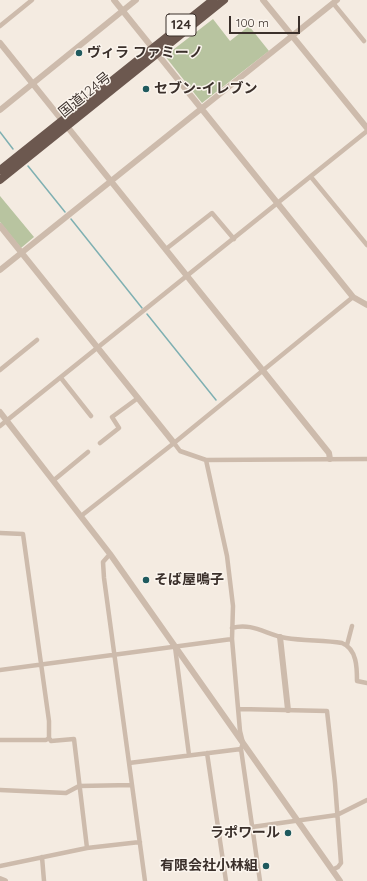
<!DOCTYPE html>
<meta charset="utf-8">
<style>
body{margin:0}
#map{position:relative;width:367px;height:881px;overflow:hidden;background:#f4ebe1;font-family:Quicksand,sans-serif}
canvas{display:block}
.scale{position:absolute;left:229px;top:16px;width:71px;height:18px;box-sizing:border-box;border:2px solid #3b302b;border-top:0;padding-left:5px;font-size:12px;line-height:14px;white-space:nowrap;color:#3b302b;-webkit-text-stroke:3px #fbf5ee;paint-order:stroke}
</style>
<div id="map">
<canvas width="367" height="881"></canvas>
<div class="scale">100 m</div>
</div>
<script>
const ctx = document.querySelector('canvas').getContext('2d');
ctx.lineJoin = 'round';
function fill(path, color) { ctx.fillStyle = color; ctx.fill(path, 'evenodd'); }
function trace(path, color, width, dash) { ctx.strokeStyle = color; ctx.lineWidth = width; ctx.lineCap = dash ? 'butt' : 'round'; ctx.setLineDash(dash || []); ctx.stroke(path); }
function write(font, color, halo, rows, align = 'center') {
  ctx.font = font + ' Quicksand,"Noto Sans JP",sans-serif'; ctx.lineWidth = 3; ctx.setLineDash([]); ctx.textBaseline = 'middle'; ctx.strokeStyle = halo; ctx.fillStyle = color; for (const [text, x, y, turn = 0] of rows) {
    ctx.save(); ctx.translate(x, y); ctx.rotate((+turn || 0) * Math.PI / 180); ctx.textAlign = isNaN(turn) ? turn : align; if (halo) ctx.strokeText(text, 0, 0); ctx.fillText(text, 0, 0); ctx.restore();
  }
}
fill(new Path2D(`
 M213,19L230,41L249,26L269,51L202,103L165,56Z
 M0,196L34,237L21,248L0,222Z`), '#b8c4a0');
trace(new Path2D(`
 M0,132L13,149
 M28,166L65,212
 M71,219L142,308
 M147,314L216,400`), '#7fb0b2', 1.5);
trace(new Path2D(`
 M333,3L364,41
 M0,26L32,0
 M311,177L367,245
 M166,249L212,213L234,239
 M0,370L37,340
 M61,378L91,416
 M0,426L367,131
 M100,443L119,428L112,417L138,398
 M174,443L180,451L206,460L367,459
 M206,460L227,556L233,606L232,639L240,731L243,743L241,749L260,881
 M54,480L88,452
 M81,516L174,443L353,297
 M0,533L23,534L49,721V738L46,740H0
 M110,554L103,562L104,578L145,881
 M232,628C252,622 267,635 286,638C305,641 324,640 342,643C357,649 357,668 357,681L367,683
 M347,645L352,626
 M175,647L189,755
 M0,670L232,639
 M239,709L327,711L335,783L341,863L338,867L332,870
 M49,738L51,741L74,739L87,848
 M207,753L226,881
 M129,763L241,749
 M0,790L66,793L79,786L132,785
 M252,827L337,815L367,800
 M42,857L44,881
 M0,866L87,848L140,842`), '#cdbbac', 4.5);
trace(new Path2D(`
 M114,0L353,297L367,305
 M263,0L367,128
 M0,43L329,453L330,459
 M0,110L136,0
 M0,226L174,443
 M0,270L337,0
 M0,412L110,554L340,881
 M280,637L288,710
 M0,879L5,881`), '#cdbbac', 6);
trace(new Path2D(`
 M0,170L213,0
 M0,180L224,0`), '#6c584f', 8);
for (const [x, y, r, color] of [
 [79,53,4,"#1f5a5e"],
 [146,89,4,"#1f5a5e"],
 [146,580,4,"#1f5a5e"],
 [288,833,4,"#1f5a5e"],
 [266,866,4,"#1f5a5e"]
]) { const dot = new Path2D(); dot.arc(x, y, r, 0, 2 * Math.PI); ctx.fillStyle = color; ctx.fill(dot); trace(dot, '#fbf5ee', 1.5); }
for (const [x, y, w] of [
 [181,25,30]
]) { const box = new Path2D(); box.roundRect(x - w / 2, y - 11, w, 22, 3); ctx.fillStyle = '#fbf5ee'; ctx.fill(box); trace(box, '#3b302b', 1); }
write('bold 13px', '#3b302b', null, [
 ["124",181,25]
]);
write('bold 14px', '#3b302b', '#fbf5ee', [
 ["ヴィラ ファミーノ",87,53],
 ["セブン-イレブン",154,89],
 ["そば屋鳴子",154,580],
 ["ラポワール",280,833,"right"],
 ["有限会社小林組",258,866,"right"]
], 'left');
write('14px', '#3b302b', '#fbf5ee', [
 ["国道124号",85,95,-39]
]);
</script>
